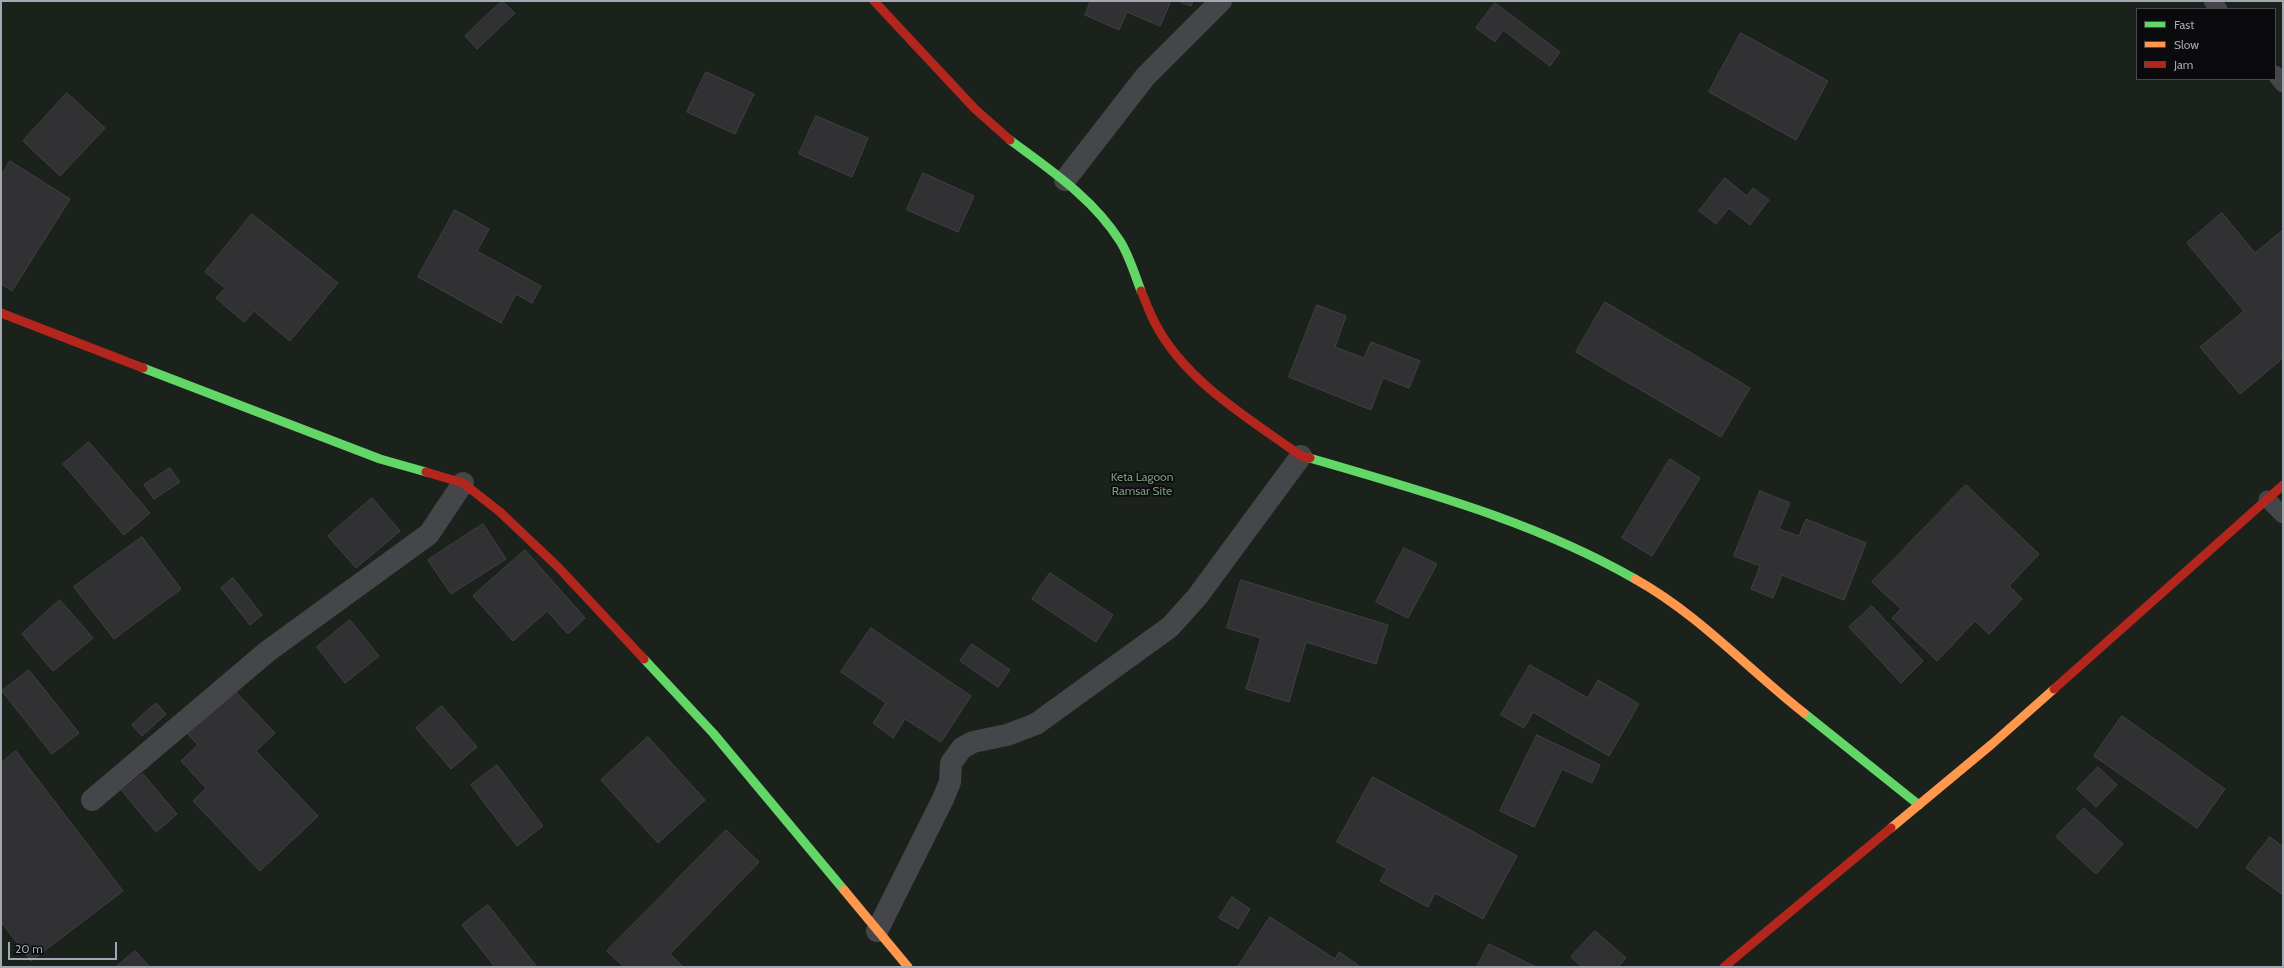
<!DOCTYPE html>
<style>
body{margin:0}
#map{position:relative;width:2284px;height:968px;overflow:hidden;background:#111;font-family:Cabin,sans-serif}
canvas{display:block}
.frame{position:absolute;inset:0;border:2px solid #a2a7b2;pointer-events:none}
.legend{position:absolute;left:2136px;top:8px;width:140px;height:72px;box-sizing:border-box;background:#0b0b0d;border:1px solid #47494f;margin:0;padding:5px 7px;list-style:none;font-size:12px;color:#a2a7b2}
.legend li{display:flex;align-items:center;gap:8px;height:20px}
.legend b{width:20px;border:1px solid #47494f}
.scale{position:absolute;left:8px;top:942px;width:109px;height:18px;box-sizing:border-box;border:2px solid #a2a7b2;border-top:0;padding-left:5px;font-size:12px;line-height:14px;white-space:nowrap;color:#a2a7b2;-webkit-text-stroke:3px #0b0b0d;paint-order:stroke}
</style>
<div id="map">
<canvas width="2284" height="968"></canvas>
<div class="frame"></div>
<ul class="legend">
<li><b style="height:5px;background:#63d668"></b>Fast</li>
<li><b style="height:5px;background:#ff974d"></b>Slow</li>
<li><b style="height:5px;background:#b3261e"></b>Jam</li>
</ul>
<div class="scale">20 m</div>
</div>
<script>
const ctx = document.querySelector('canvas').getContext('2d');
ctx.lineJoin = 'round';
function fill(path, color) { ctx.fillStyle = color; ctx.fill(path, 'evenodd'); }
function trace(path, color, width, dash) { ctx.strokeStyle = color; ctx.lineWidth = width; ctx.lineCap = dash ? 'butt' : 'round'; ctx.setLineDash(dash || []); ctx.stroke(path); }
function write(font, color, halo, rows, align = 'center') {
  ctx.font = font + ' Cabin,sans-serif'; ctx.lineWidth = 3.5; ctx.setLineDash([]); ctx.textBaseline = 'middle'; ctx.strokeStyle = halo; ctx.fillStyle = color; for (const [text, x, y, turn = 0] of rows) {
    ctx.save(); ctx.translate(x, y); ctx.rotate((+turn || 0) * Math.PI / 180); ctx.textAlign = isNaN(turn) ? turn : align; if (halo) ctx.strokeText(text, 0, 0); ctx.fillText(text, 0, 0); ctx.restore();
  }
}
fill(new Path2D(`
 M1,1H2283V967H1ZM2137,9H2275V79H2137Z`), '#1b211b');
const building = new Path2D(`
 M502,1L515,13L477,49L465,36Z
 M1091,1H1171L1160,26L1127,12L1119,30L1085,15Z
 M1179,1H1193L1191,6Z
 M1495,3L1560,52L1550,66L1503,30L1495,42L1476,28Z
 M1741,33L1828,81L1796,140L1709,92Z
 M706,72L754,94L735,134L687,112Z
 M67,93L105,128L60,176L23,141Z
 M816,116L868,138L852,177L799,154Z
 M10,161L70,199L12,291L1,284V176Z
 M923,173L974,196L958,232L907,210Z
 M1725,178L1747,196L1753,188L1769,200L1750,225L1729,208L1716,224L1699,211Z
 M455,210L489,229L477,251L541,286L532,303L516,294L501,323L418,277Z
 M2222,213L2255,253L2283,230V358L2240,394L2200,347L2244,311L2187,243Z
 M252,214L338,283L290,341L254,311L244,322L216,298L225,288L205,272Z
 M1605,302L1750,388L1721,437L1576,352Z
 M1317,305L1346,316L1335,347L1364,358L1371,342L1420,361L1409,388L1383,378L1371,410L1289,377Z
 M89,442L150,513L124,535L63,464Z
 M1670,459L1700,478L1652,556L1622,538Z
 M170,468L180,482L154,499L144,485Z
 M1966,485L2039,554L2009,586L2022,599L1989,634L1975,621L1937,661L1892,618L1901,609L1872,582Z
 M1760,491L1790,503L1779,529L1799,536L1806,519L1866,543L1844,600L1782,575L1773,598L1751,589L1760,566L1734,556Z
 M372,498L400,531L356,568L328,536Z
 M483,524L506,559L451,594L428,560Z
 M142,537L181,589L114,639L74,587Z
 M1404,548L1437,564L1408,618L1376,602Z
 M525,550L585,618L568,634L547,611L513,641L473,596Z
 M1050,573L1113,615L1096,642L1032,599Z
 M233,578L262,615L250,625L221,588Z
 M1241,580L1388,625L1376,664L1306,642L1289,702L1246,689L1261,638L1227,628Z
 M60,600L93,638L53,671L22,634Z
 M1872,606L1923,661L1901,683L1849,627Z
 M350,620L379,656L345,683L317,647Z
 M871,628L971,696L941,742L905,719L893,738L873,723L886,703L841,672Z
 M972,644L1010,670L998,687L960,661Z
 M1530,665L1588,698L1598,680L1639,704L1609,756L1533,712L1524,728L1501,715Z
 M29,670L79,733L52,754L2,691Z
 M233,689L275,733L256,751L318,816L260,871L193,801L206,788L181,761L198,745L187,733Z
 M156,703L166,714L142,736L132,725Z
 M442,706L477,747L451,769L416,728Z
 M2122,716L2225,789L2197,828L2094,756Z
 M1537,735L1600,765L1592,783L1562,769L1534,827L1500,811Z
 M648,737L705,800L658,843L601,780Z
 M16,751L123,891L31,961L1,922V763Z
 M497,765L543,826L517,846L471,785Z
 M2098,767L2117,785L2096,807L2077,789Z
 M143,774L177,814L156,832L122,791Z
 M1373,777L1517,856L1483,919L1435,893L1428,907L1380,881L1387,869L1337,842Z
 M2084,808L2123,844L2096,874L2056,837Z
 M726,830L759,862L670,954L683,967H624L607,951Z
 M2270,837L2283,847V895L2246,868Z
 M1232,897L1250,909L1238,929L1219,918Z
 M488,905L537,967H495L462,925Z
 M1270,917L1335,959L1339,952L1358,965L1357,967H1238Z
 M1595,931L1626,958L1618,967H1582L1571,957Z
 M1489,944L1536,967H1477Z
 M135,951L150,967H116Z`);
fill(building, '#313133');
trace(building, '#404144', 1);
trace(new Path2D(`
 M2212,1L2219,9
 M2275,74L2283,84
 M2267,499L2283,515`), '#45464a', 17);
trace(new Path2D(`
 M1065,180L1145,77L1221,1
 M92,800L268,651L429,534L463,483
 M877,931L943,799L950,782L951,763L962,748L973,742L1007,735L1036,724L1170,627L1197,597L1301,456`), '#45464a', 22);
trace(new Path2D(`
 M1010,140C1049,169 1093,198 1120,241C1129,255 1135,275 1141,291
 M143,368L380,459L426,472
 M1310,458C1421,491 1534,521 1635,579
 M644,659L713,733L844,890
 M1804,713L1919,805`), '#63d668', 9);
trace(new Path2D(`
 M1635,579C1698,614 1748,669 1804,713
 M1891,828L1992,744L2054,689
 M844,890L908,967`), '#ff974d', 9);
trace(new Path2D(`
 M874,1L975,109L1010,140
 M1141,291C1146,302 1150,314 1156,325C1187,383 1250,419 1301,456L1310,458
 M1,313L143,368
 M426,472L463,483L500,512L558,567L644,659
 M2054,689L2283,485
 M1724,967L1891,828`), '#b3261e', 9);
write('12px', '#799d7a', '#0b0b0d', [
 ["Keta Lagoon",1142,477],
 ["Ramsar Site",1142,491]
]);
</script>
